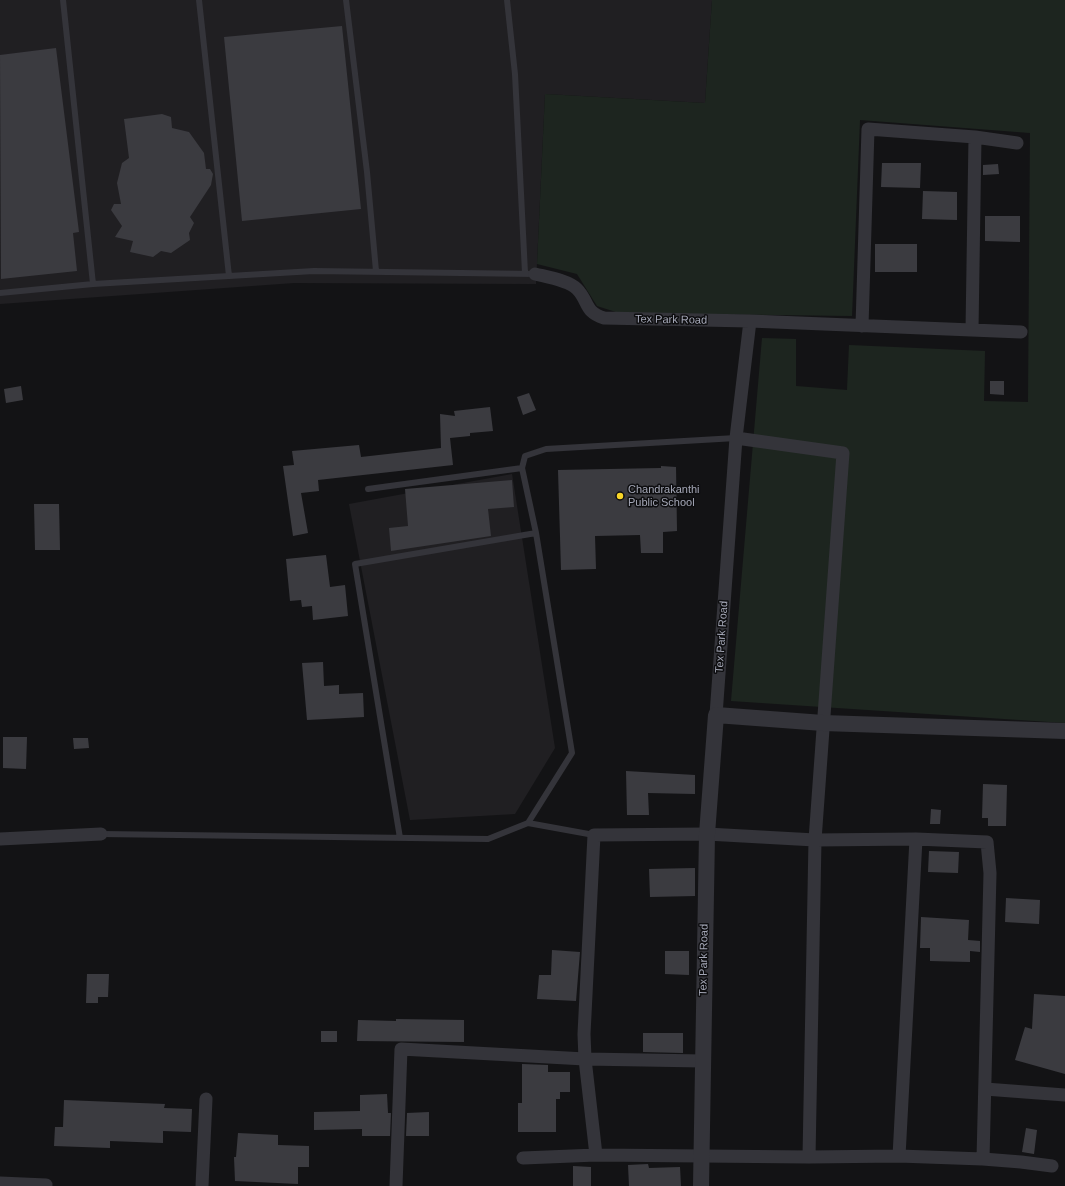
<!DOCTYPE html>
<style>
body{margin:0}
canvas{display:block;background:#131315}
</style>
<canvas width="1065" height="1186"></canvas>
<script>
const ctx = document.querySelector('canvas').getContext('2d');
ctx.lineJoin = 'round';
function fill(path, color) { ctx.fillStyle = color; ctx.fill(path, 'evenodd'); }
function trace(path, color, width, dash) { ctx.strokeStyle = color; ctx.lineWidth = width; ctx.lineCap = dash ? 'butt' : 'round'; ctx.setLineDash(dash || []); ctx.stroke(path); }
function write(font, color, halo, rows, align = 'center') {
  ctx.font = font + ' Arial,sans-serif'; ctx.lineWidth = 3; ctx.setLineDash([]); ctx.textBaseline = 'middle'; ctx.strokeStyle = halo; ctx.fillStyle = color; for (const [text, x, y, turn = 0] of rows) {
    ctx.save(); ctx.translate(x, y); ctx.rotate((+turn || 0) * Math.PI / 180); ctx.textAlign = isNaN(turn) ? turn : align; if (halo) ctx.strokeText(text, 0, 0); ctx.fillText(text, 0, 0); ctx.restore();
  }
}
fill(new Path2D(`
 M0,0H712L705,103L545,94L536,284L294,283L0,304Z
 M512,474L555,748L515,814L410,820L349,504Z`), '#201f22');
fill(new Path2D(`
 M712,0H1065V723L731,701L762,338L796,339V386L847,390L849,345L985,351L984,401L1028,402L1030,133L860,120L852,316L619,313L597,306L577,274L537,264L545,94L705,103Z`), '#1d251f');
fill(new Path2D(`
 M342,26L361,209L242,221L224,37Z
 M56,48L79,232L73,233L77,271L1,279L0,55Z
 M162,114L171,117L172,128L189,132L204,153L206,169H210L213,174L211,185L190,217L194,223L189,233L190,240L171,253L161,251L153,257L130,252L133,241L115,237L122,226L111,210L114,204H121L117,183L122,163L129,158L124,119Z
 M882,163H921L920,188L881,187Z
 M998,164L999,174L983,175V165Z
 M923,191L957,192V220L922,219Z
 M985,216H1020V242L985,241Z
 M875,244H917V272H875Z
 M990,381H1004V395L990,394Z
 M21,386L23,400L6,403L4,389Z
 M529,393L536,410L523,415L517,397Z
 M490,407L493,431L470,433V436L450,438L453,465L318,480L319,491L301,493L308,533L293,536L283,466L294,465L292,451L359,445L361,457L441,448L440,414L455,416L454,411Z
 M661,466L676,467L677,531L663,532V553H641L640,535L595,536L596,569L561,570L558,470L661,468Z
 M512,480L514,507L488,509L491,536L391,551L389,528L408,526L405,489Z
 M34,504H59L60,550H35Z
 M326,555L330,587L345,585L348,616L313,620L312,606L302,607L301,600L290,601L286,559Z
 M323,662L324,686L339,685V694L363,693L364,717L307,720L302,663Z
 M3,737H27L26,769L3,768Z
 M73,738H88L89,748L74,749Z
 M626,771L695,775V794L648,793L649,815H627Z
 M983,784L1007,785L1006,826H988V818H982Z
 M931,809L941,810L940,824H930Z
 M929,851L959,852L958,873L928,872Z
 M695,868V896L650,897L649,869Z
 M1006,898L1040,900L1039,924L1005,922Z
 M921,917L969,920L968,940L980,941V952L970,951V962L930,961V948H920Z
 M552,950L580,952L576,1001L537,999L539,975H551Z
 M665,951H689V975L665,974Z
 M87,974H109L108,997H98V1003H86Z
 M1034,994L1065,996V1074L1015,1060L1025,1027L1032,1029Z
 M396,1019L464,1020V1042L357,1041L358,1020L396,1021Z
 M321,1031H337V1042H321Z
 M643,1033H683V1053L643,1052Z
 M522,1064L548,1065V1072H570V1092H560V1099H556V1132H518V1103H522Z
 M387,1094L388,1113H391L390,1136H362V1129L314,1130V1112L360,1111V1095Z
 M64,1100L165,1104L164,1108L192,1109L191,1132L163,1131V1143L110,1141V1148L54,1146L55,1127H63Z
 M429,1112V1136H406L407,1113Z
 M1026,1128L1037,1130L1034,1154L1022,1152Z
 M238,1133L278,1135V1145L309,1146V1167H298V1184L235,1181L234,1157H236Z
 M648,1164L649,1168L680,1167L681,1186H629L628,1165Z
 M573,1166L591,1167V1186H573Z`), '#3b3b40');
trace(new Path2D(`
 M63,0L93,284
 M199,0L229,276
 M346,0L367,172L376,271
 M507,0L515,74L525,273
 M0,293L93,284L314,271L535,274
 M368,489L522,468
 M528,823L594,835
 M101,834L488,839L528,823L572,753L536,533L522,468L525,456L546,449L736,438
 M400,838L355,564L536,533`), '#34343a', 6);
trace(new Path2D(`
 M535,274C547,277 568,280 577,289C589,301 584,312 604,318L750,321L736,438L716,715
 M750,321L1021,332
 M862,326L868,129L975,137L1017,143
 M972,330L975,137
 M736,438L843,453L815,840L809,1157
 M0,839L101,834
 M985,1089L1065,1095
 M596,1155L585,1059L584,1034L594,835L707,834L815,840L916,839
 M523,1158L596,1155L809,1157L899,1156L983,1159L990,873L987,842L916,839L899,1156
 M983,1159L1021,1162L1052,1166
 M0,1183L46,1185
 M202,1186L206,1099
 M396,1186L401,1049L585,1059L703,1061`), '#34343a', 13);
trace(new Path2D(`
 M701,1186L707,834L716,715L823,723L1065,731`), '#34343a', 16);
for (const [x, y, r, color] of [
 [620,496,4,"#f9d628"]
]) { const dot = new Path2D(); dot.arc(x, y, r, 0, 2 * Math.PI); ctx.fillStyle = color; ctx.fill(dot); trace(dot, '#0e0e10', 1.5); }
write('11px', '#a4a7b6', '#0e0e10', [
 ["Tex Park Road",671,320,1],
 ["Tex Park Road",722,637,-86],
 ["Tex Park Road",704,960,-89]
]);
write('11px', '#a4a7b6', '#0e0e10', [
 ["Chandrakanthi",628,490],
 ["Public School",628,503]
], 'left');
</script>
